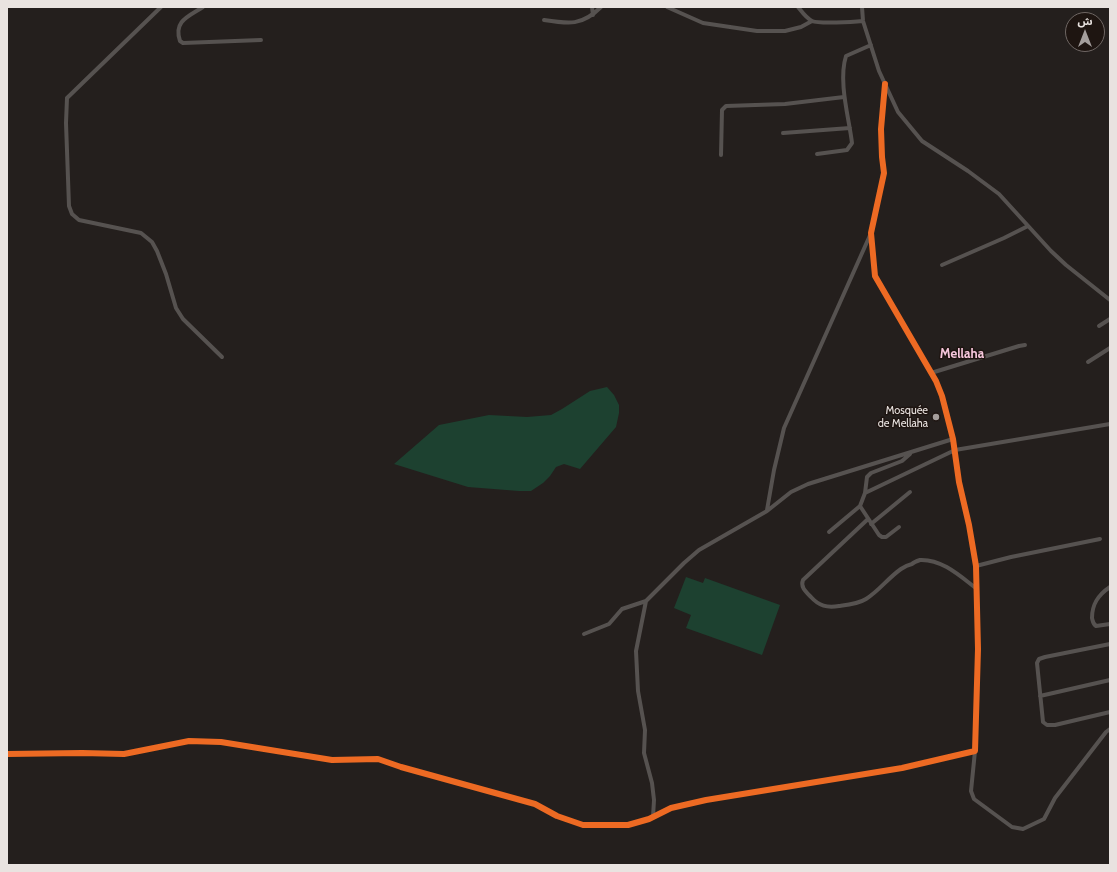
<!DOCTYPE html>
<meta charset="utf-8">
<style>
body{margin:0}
#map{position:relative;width:1117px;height:872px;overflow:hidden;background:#241f1d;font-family:Cabin,"Noto Sans Arabic",sans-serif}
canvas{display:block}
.frame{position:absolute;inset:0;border:8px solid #e9e3e0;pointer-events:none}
.north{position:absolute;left:1065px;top:12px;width:40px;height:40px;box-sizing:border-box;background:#1e1511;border:1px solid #6f6764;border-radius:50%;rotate:0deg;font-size:11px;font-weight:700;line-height:16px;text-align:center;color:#e9e3e0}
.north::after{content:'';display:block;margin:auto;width:14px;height:18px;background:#a49e9c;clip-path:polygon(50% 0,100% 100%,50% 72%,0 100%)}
</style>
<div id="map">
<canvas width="1117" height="872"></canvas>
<div class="frame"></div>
<div class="north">ش</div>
</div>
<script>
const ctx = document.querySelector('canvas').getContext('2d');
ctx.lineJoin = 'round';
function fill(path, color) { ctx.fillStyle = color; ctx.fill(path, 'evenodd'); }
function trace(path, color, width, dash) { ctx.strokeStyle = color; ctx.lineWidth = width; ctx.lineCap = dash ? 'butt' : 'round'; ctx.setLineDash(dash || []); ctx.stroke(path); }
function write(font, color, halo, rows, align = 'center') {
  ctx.font = font + ' Cabin,sans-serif'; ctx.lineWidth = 3; ctx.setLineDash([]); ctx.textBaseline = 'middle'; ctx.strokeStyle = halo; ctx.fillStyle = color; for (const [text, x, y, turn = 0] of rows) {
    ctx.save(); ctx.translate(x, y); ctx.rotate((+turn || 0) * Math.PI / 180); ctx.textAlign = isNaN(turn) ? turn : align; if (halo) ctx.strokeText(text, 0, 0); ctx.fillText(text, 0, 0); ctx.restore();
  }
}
fill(new Path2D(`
 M607,387L614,395L619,405V413L616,427L580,469L564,464L556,467L550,476L543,483L531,491H519L468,487L394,464L439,425L489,415L527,417L551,415L562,409L590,391Z
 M686,577L703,583L705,578L780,605L762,655L686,628L691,615L674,608Z`), '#1d4130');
trace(new Path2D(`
 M161,7L67,98L66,123L69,206L72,214L79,220L141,233L152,242L157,251L166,274L176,308L183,319L222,357
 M203,7C189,16 173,21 180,41L183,43L261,40
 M592,7L593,15
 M667,7L703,23L757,31H785L801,27L812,21
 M798,7C802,12 806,18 812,21C819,24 853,22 863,21
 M862,7L863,21L879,71L898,112L922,141L968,171L999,194L1051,251L1066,265L1110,300
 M544,20C569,24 582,26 601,7
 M783,133L850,128
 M817,154L847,150L852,143C849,118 838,81 846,56L871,45
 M721,155L722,110L726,106L785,104L844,97
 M942,265L1004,238L1028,226
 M1099,326L1110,319
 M1088,362L1110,348
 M931,373L1019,346L1025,345
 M865,493L955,450L1110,424
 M767,510L774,470L784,428L871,233
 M868,519L803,580C800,587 806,592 811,597C819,606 827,608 839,606C847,605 858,604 866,599C879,591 888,578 901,569C904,567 908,565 912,564C914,562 917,561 920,560C942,559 960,576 977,589
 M871,524L910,492
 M899,527L886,537H882L879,535L860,506L865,493L867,477L871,473L902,461L910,454
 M829,532L860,506
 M976,566L1011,557L1100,539
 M1110,587C1098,595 1092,604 1092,618C1093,622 1093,624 1096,626L1110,624
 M646,601L636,651L638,691L645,730L644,753L652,783L654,800L653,817
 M584,634L609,624L622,609L646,601L684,563L699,550L767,511L791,492L808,484L953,439
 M1110,644L1045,657L1039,659L1037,663L1043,722L1047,725H1055L1110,712
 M1040,696L1110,680
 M975,751L971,791L974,799L1012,827L1023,829L1044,819L1055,798L1106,732L1110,729
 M7,754L82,753L124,754L189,741L221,742L332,760L378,759L401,767L535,804L557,816L583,825H628L649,819L671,808L706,800L902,768L975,751L978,649L976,566L969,525L959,482L953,439L942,396L936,381L875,276L871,233L884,173L882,157L881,129L885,84`), '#565250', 4);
trace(new Path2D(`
 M7,754L82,753L124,754L189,741L221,742L332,760L378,759L401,767L535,804L557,816L583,825H628L649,819L671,808L706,800L902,768L975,751L978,649L976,566L969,525L959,482L953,439L942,396L936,381L875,276L871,233L884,173L882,157L881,129L885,84`), '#ed6a23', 6);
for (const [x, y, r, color] of [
 [936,417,4,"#a49e9c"]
]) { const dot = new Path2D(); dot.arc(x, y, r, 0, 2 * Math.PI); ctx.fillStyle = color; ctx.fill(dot); trace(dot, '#1e1511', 1.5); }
write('11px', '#e9e3e0', '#1e1511', [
 ["Mosquée",928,411],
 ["de Mellaha",928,424]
], 'right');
write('bold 13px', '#f6c6db', '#1e1511', [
 ["Mellaha",962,354]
]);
</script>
